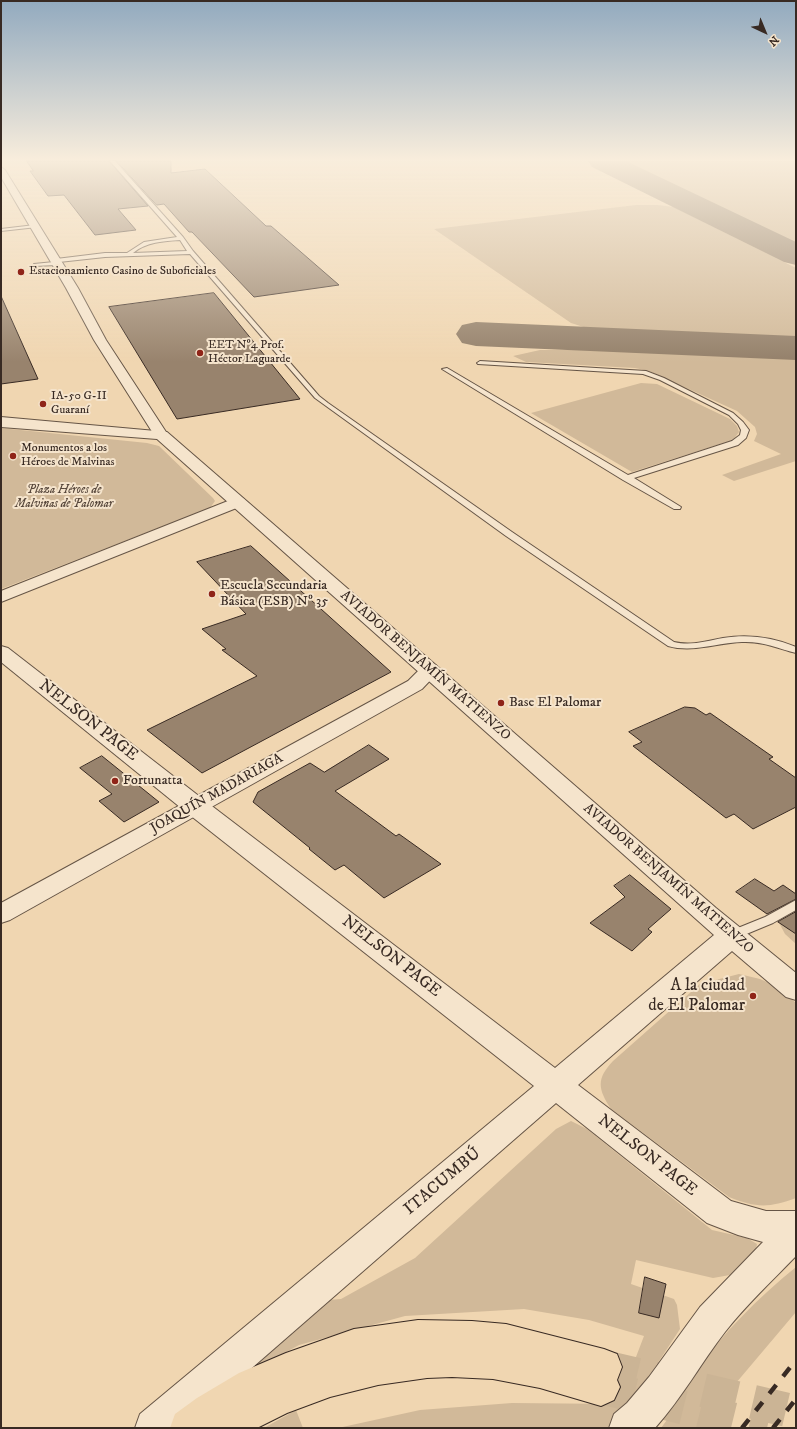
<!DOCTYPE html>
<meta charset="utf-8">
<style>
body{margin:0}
#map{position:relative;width:797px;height:1429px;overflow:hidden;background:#f0d6b1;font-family:"IM FELL DW Pica",serif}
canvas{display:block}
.frame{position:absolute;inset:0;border:2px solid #382a23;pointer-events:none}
.north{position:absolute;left:745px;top:12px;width:40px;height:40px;-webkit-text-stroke:3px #f5e4cc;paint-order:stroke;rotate:136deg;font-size:11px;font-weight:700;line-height:16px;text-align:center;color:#382a23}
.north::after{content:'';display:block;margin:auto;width:14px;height:18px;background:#382a23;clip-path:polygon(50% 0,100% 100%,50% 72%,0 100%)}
</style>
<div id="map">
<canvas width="797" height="1429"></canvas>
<div class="frame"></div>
<div class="north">N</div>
</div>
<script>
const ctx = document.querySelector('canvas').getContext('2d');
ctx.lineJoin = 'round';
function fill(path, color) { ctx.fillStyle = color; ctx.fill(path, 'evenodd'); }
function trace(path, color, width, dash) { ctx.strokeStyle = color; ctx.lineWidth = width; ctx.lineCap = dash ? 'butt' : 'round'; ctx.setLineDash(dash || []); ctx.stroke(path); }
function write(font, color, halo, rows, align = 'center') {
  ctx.font = font + ' "IM FELL DW Pica",serif'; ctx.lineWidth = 4; ctx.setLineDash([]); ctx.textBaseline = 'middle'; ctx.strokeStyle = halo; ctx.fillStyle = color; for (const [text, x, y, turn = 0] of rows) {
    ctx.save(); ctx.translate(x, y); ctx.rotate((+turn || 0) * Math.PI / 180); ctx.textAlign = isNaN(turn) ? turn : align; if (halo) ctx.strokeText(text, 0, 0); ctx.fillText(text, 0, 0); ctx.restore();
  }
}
fill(new Path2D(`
 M619,161H796V245Z
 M636,205H658L674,207L796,268V342L625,335L593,330L571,323L434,229Z
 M540,350H592L796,359V461L734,481L722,475L781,454L754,441L757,434L755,427L737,411L649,371L635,368L526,362L513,356Z
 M641,383L657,384L730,419L737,426L739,432L733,440L632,472L531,413Z
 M1,428L147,443L159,446L213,498L215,501L210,508L1,589Z
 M796,909V944L785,934L777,919Z
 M739,974L760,979L776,986L796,1003V1198C769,1208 756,1208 729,1197L611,1109C598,1089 596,1079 613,1061L700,984Z
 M571,1121L587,1129L712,1230L747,1238L757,1244L755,1255L744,1267L730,1275L713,1278L636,1260L631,1284L674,1299L677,1305L680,1329L627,1410L608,1427L338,1428L420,1410L512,1403L618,1404L644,1336L589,1320L524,1309L405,1316L299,1345L215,1391L315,1301L341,1299L415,1258L556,1129Z
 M796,1267V1312L698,1428H661C675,1411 681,1390 694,1373C723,1333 758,1298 796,1267Z
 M296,1410L303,1428H264Z`), '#d1b999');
fill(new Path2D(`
 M588,161H626L796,242V265L784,262L592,167Z
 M476,322L796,336V360L476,346L462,343L456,334L462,325Z`), '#94806a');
const building = new Path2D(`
 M27,161H109L148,206L118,209L136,230L95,235L64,195L48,196L30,171H33Z
 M117,161H171V173L205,169L266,226H271L339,285L254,297L192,232H189L164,204L157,205Z
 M214,293L300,399L177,419L109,307Z
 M1,296L38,379L1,384Z
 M251,546L391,672L202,773L147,730L257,676L222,650L226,649L202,629L246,614L197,562Z
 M685,707L695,708L706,715L710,713L773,757L769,759L796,778V807L753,829L734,814L726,818L633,746L642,742L629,732Z
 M369,745L389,759L335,791L396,836L399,834L441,864L384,898L344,865L335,870L309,849L310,848L253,802L258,792L310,763L324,772Z
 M102,756L159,802L124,822L99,801L112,794L80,768Z
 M630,875L671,909L648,929L652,932L632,951L590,923L625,897L614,886Z
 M755,879L774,891L783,885L796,894V899L767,914L736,892Z
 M796,912V934L778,922Z
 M645,1277L666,1284L659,1318L639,1313Z`);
fill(building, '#98836d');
trace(building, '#382a23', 1);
trace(new Path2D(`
 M604,1367L796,1412
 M601,1387L767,1428`), '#cbb495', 34, [34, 17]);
const service = new Path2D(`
 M110,161H115L183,237L193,251L319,396L328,403L512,532L674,642C691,646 707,641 723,638C748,634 772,637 796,647V653C777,648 762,641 742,642C716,643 693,653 668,646L506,536L315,398L190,254L105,257L59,262L57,265L34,266V264L54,262L56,259L105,253H127L144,242L177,237ZM180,240L187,251L133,253C146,242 164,241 180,240Z
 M35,225L37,227L1,231V229Z
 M480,361L646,371L664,378L733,413L743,422L749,430L746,438L738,445L634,478L681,507L680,509H674L623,480L442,369L447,368L628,475L732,441L740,435L741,430L738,424L729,415L660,380L643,374L478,364L477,363Z
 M796,900V910L773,923L732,940L728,938L726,935L728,932L765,917Z`);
const minor = new Path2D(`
 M1,167L5,170L78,288L106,340L168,435L166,438L161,439L156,438L94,340L66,288L1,177Z
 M238,497L244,499L246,502L244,505L1,602V591Z
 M430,664L437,666L440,670L422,689L10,920L1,923V903L408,681L423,666Z`);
const tertiary = new Path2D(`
 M1,417L167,432L716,908L796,973V1000L786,997L732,951L578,1085L731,1201L766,1211H796V1256C772,1281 746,1305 725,1332C701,1363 682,1398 655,1428H609L614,1414L627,1403L649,1377L700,1307L763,1242L738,1235L707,1223L556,1103L183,1428H135L140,1414L534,1086L186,812L1,662V646L8,648L204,800L555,1068L714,935L157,439L1,427Z`);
const primary = new Path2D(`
 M418,1320L472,1321L506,1324L604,1349L617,1354L622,1367L617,1380L620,1387L614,1400L601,1406L540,1388L493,1379L452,1377L427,1378L378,1385L330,1397L287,1413L257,1428H170L175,1414L197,1398L239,1373L286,1353L354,1329Z`);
trace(service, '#665546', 2);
trace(minor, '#665546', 2);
trace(tertiary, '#665546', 2);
trace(primary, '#382a23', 2);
fill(service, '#f5e4cc');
fill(minor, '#f5e4cc');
fill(tertiary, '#f5e4cc');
fill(primary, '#f0d6b1');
trace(new Path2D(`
 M742,1428L796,1360
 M773,1428L796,1399`), '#382a23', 4.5, [11, 11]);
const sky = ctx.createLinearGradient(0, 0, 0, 362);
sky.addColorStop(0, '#92aabf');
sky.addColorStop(0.44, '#f8eddc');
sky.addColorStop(1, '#f8eddc00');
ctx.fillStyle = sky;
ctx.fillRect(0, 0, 797, 362);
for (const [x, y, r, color] of [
 [21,272,4,"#8f2418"],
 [200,353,4,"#8f2418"],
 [43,404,4,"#8f2418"],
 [13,456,4,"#8f2418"],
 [212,594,4,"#8f2418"],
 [501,703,4,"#8f2418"],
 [115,781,4,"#8f2418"],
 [753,996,4,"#8f2418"]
]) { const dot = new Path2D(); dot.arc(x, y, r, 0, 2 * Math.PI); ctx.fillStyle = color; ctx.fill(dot); trace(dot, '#f5e4cc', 1.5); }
write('12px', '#382a23', '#f5e4cc', [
 ["Estacionamiento Casino de Suboficiales",29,272],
 ["EET Nº4 Prof.",208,346],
 ["Héctor Laguarde",208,360],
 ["IA-50 G-II",51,397],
 ["Guaraní",51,411],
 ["Monumentos a los",21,449],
 ["Héroes de Malvinas",21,463]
], 'left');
write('italic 12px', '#57473b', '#f5e4cc', [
 ["Plaza Héroes de",64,491],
 ["Malvinas de Palomar",64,505]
]);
write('14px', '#382a23', '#f5e4cc', [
 ["Escuela Secundaria",220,586],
 ["Básica (ESB) Nº 35",220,602],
 ["Base El Palomar",509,703],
 ["Fortunatta",123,781]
], 'left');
write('14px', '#382a23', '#f5e4cc', [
 ["AVIADOR BENJAMÍN MATIENZO",425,666,41],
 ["JOAQUÍN MADARIAGA",217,794,-29],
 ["AVIADOR BENJAMÍN MATIENZO",668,879,41]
]);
write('17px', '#382a23', '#f5e4cc', [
 ["NELSON PAGE",88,721,38],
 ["NELSON PAGE",391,957,38],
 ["NELSON PAGE",647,1156,38],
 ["ITACUMBÚ",443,1182,-40]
]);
write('17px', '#382a23', '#f5e4cc', [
 ["A la ciudad",745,986],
 ["de El Palomar",745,1006]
], 'right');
</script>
